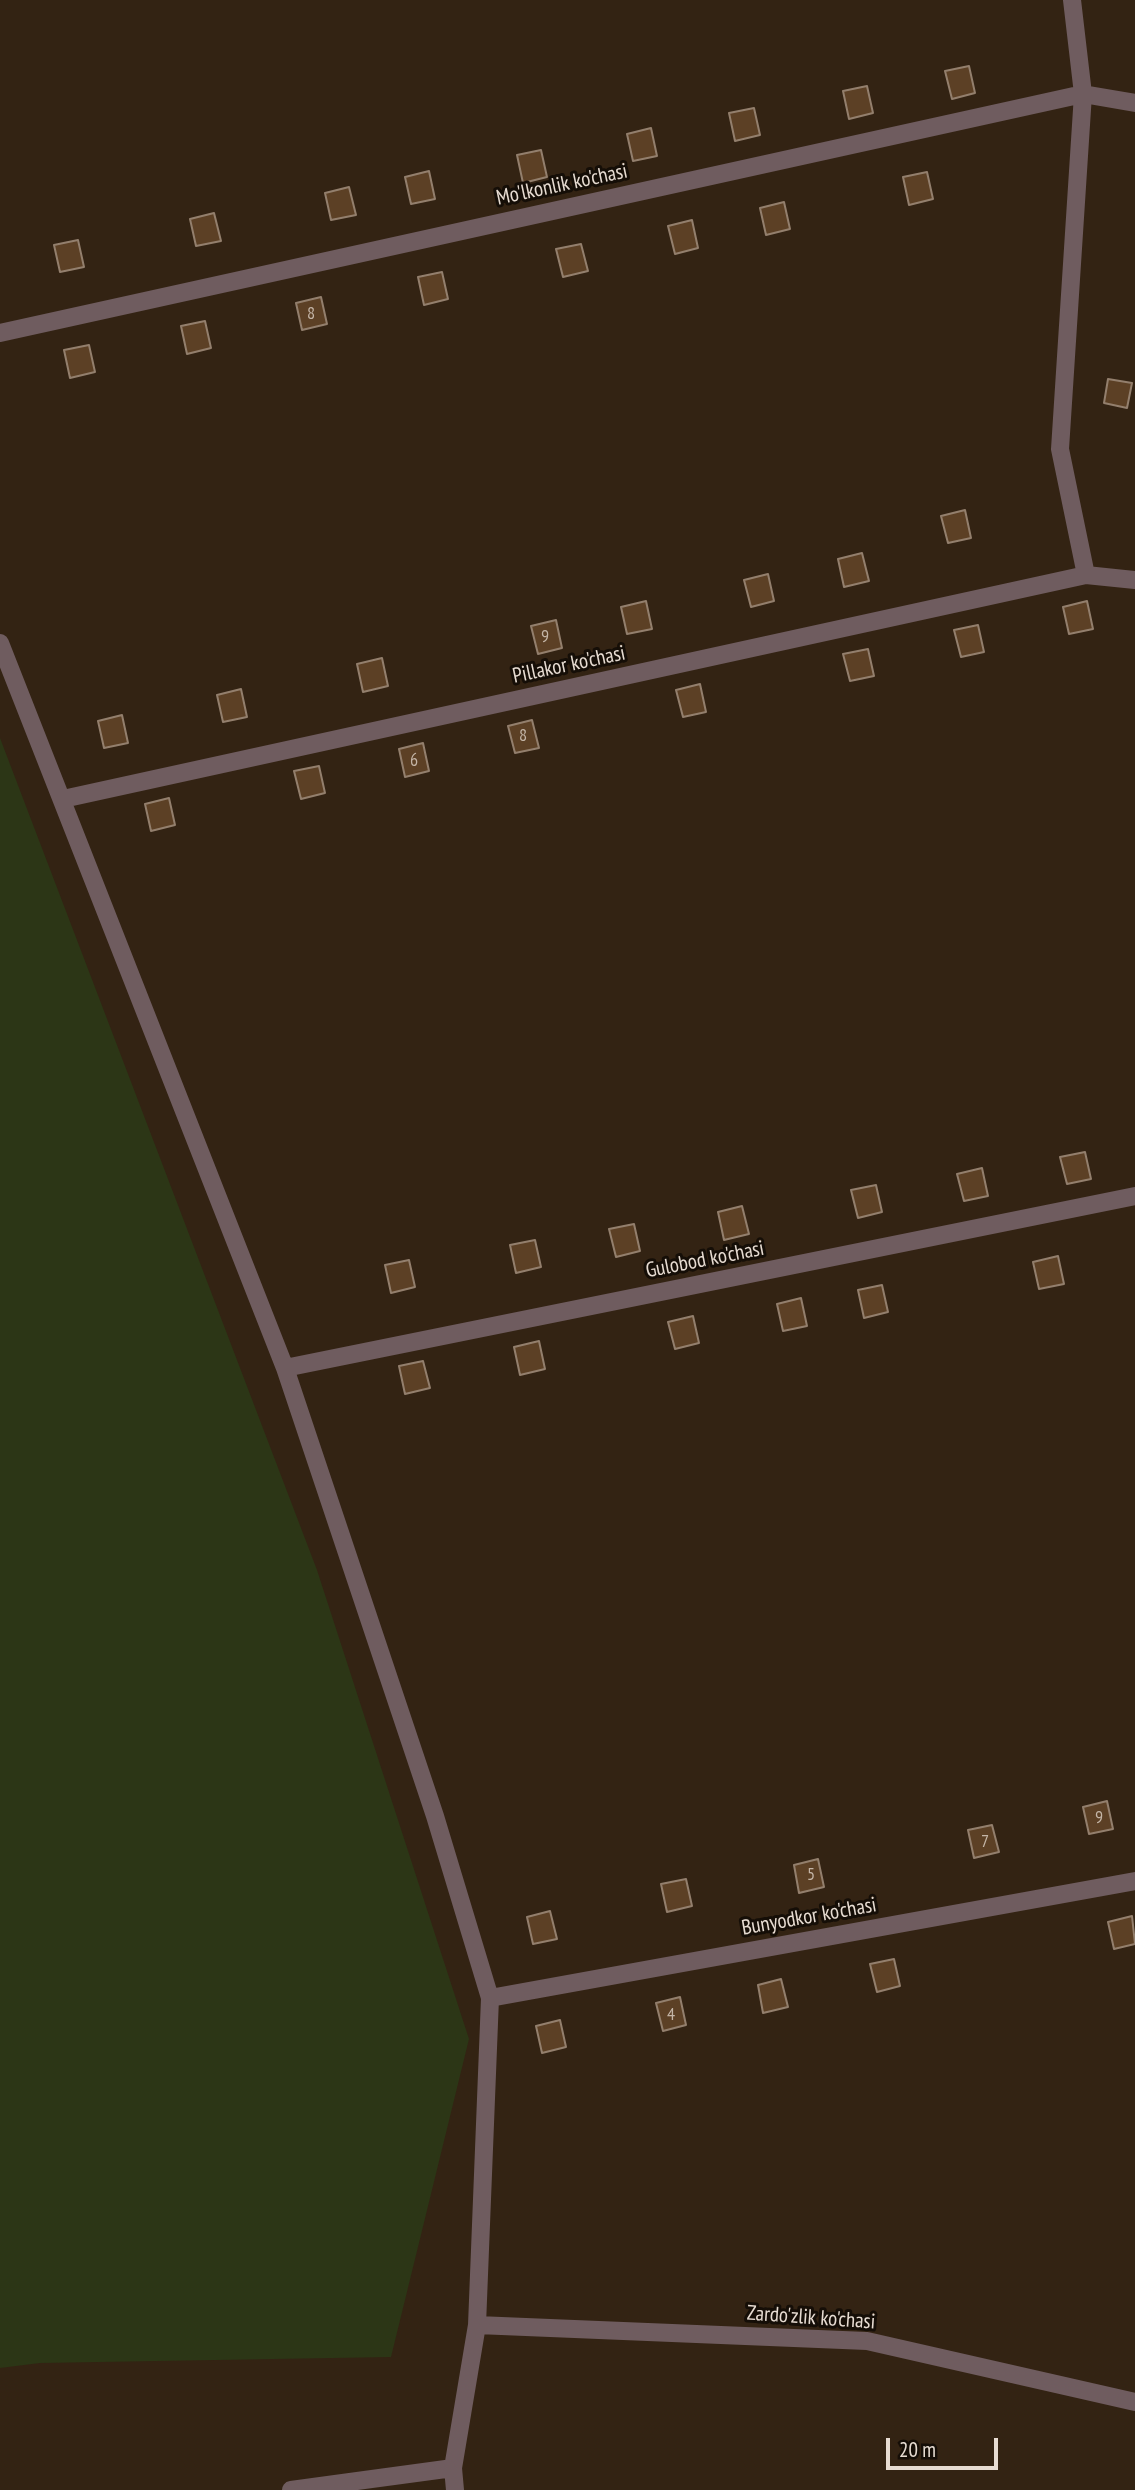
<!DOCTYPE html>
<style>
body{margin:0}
#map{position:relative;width:1135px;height:2490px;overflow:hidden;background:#332313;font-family:"PT Sans Narrow",sans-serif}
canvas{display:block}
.scale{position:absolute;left:886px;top:2438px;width:112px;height:32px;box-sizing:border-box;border:4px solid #e7dcd2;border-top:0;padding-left:9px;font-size:21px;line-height:24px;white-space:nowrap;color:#e7dcd2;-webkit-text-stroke:5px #150e07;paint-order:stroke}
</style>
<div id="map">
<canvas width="1135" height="2490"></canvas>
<div class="scale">20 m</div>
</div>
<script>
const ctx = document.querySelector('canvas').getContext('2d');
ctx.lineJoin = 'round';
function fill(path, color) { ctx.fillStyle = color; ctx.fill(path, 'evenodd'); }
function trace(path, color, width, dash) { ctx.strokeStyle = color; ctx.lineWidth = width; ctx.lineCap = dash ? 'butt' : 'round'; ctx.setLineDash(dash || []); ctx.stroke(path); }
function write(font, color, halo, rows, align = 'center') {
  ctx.font = font + ' "PT Sans Narrow",sans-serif'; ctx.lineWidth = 6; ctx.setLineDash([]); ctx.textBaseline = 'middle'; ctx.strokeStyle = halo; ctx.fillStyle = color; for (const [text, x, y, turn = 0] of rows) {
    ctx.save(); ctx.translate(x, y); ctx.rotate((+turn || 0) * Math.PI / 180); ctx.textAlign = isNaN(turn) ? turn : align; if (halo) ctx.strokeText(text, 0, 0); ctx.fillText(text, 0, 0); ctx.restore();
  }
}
fill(new Path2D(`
 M0,738L317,1570L469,2039L391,2357L40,2363L0,2368Z`), '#2c3616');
const building = new Path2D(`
 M969,66L975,93L952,99L945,71Z
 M867,86L873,113L849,119L843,91Z
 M754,108L760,135L735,141L729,113Z
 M651,128L657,156L633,161L627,134Z
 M541,150L547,177L523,183L517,155Z
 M429,171L435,199L411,204L405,177Z
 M927,172L933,199L909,205L903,177Z
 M349,187L356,215L331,220L325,193Z
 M784,202L790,229L766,235L760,208Z
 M214,213L221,241L196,246L190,219Z
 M692,220L698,248L675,254L668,226Z
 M78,240L84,267L60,272L54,245Z
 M581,244L588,271L563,277L556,249Z
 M442,272L448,299L424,305L418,277Z
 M321,297L327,324L302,330L296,303Z
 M205,321L211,348L187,354L181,326Z
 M89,345L95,372L70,378L64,350Z
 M1108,379L1132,383L1127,408L1104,403Z
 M965,510L971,538L948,543L941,516Z
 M862,553L869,581L844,587L838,559Z
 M768,574L774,601L751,607L744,580Z
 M646,601L652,629L627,634L621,607Z
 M1087,601L1093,629L1069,634L1063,607Z
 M556,620L562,648L538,654L531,626Z
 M978,625L984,652L961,657L954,630Z
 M868,649L874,676L850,681L843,654Z
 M382,658L388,686L363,692L357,664Z
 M700,684L706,712L683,717L676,690Z
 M241,689L247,717L223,722L217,695Z
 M122,715L128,743L104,748L98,721Z
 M532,720L539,748L515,753L508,726Z
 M423,743L429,771L405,777L399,749Z
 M319,766L325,793L301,799L294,771Z
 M169,798L175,825L151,831L145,804Z
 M1085,1152L1091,1179L1067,1184L1060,1157Z
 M982,1168L988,1196L964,1201L957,1174Z
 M876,1185L882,1212L858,1218L851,1190Z
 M742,1206L749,1234L724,1240L718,1212Z
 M634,1224L640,1251L616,1257L609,1229Z
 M535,1240L541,1267L516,1273L510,1245Z
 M1058,1256L1064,1284L1039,1289L1033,1262Z
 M409,1260L415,1287L391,1293L385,1265Z
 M882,1285L888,1312L864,1318L858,1290Z
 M801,1298L807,1326L783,1331L777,1304Z
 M693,1316L699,1343L675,1349L668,1322Z
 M539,1341L545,1369L520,1375L514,1347Z
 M423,1361L430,1388L405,1394L399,1366Z
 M1107,1801L1113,1829L1089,1834L1083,1807Z
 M992,1825L999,1852L974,1858L968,1830Z
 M818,1859L824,1887L799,1893L794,1865Z
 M686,1879L692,1906L667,1912L661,1884Z
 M550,1911L557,1939L533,1944L527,1917Z
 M1132,1916L1135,1944L1114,1949L1108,1922Z
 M894,1959L900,1986L877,1992L870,1964Z
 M781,1979L788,2007L763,2013L758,1985Z
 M680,1997L686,2025L663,2031L656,2003Z
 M560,2020L566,2047L542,2053L536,2026Z`);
fill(building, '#5c4025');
trace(building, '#937f6d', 2);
trace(new Path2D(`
 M1072,0L1083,94L1060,449L1086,575L1135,580
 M0,333L1083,94L1135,103
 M0,643L285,1368L435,1816L490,1998L477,2325L453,2468L455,2490
 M63,799L1086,575
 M285,1368L1135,1196
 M490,1998L1135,1881
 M477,2325L867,2341L1135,2402
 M291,2490L453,2468`), '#6f5c5f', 18);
write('18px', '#c4b5a7', null, [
 ["8",311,314],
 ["9",545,637],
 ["8",523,736],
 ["6",414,761],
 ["9",1099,1818],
 ["7",985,1842],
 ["5",811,1875],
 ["4",671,2015]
]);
write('21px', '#e7dcd2', '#150e07', [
 ["Mo'lkonlik ko'chasi",562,185,-12],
 ["Pillakor ko'chasi",569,665,-12],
 ["Gulobod ko'chasi",705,1260,-11],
 ["Bunyodkor ko'chasi",809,1917,-10],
 ["Zardo'zlik ko'chasi",811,2318,4]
]);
</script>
